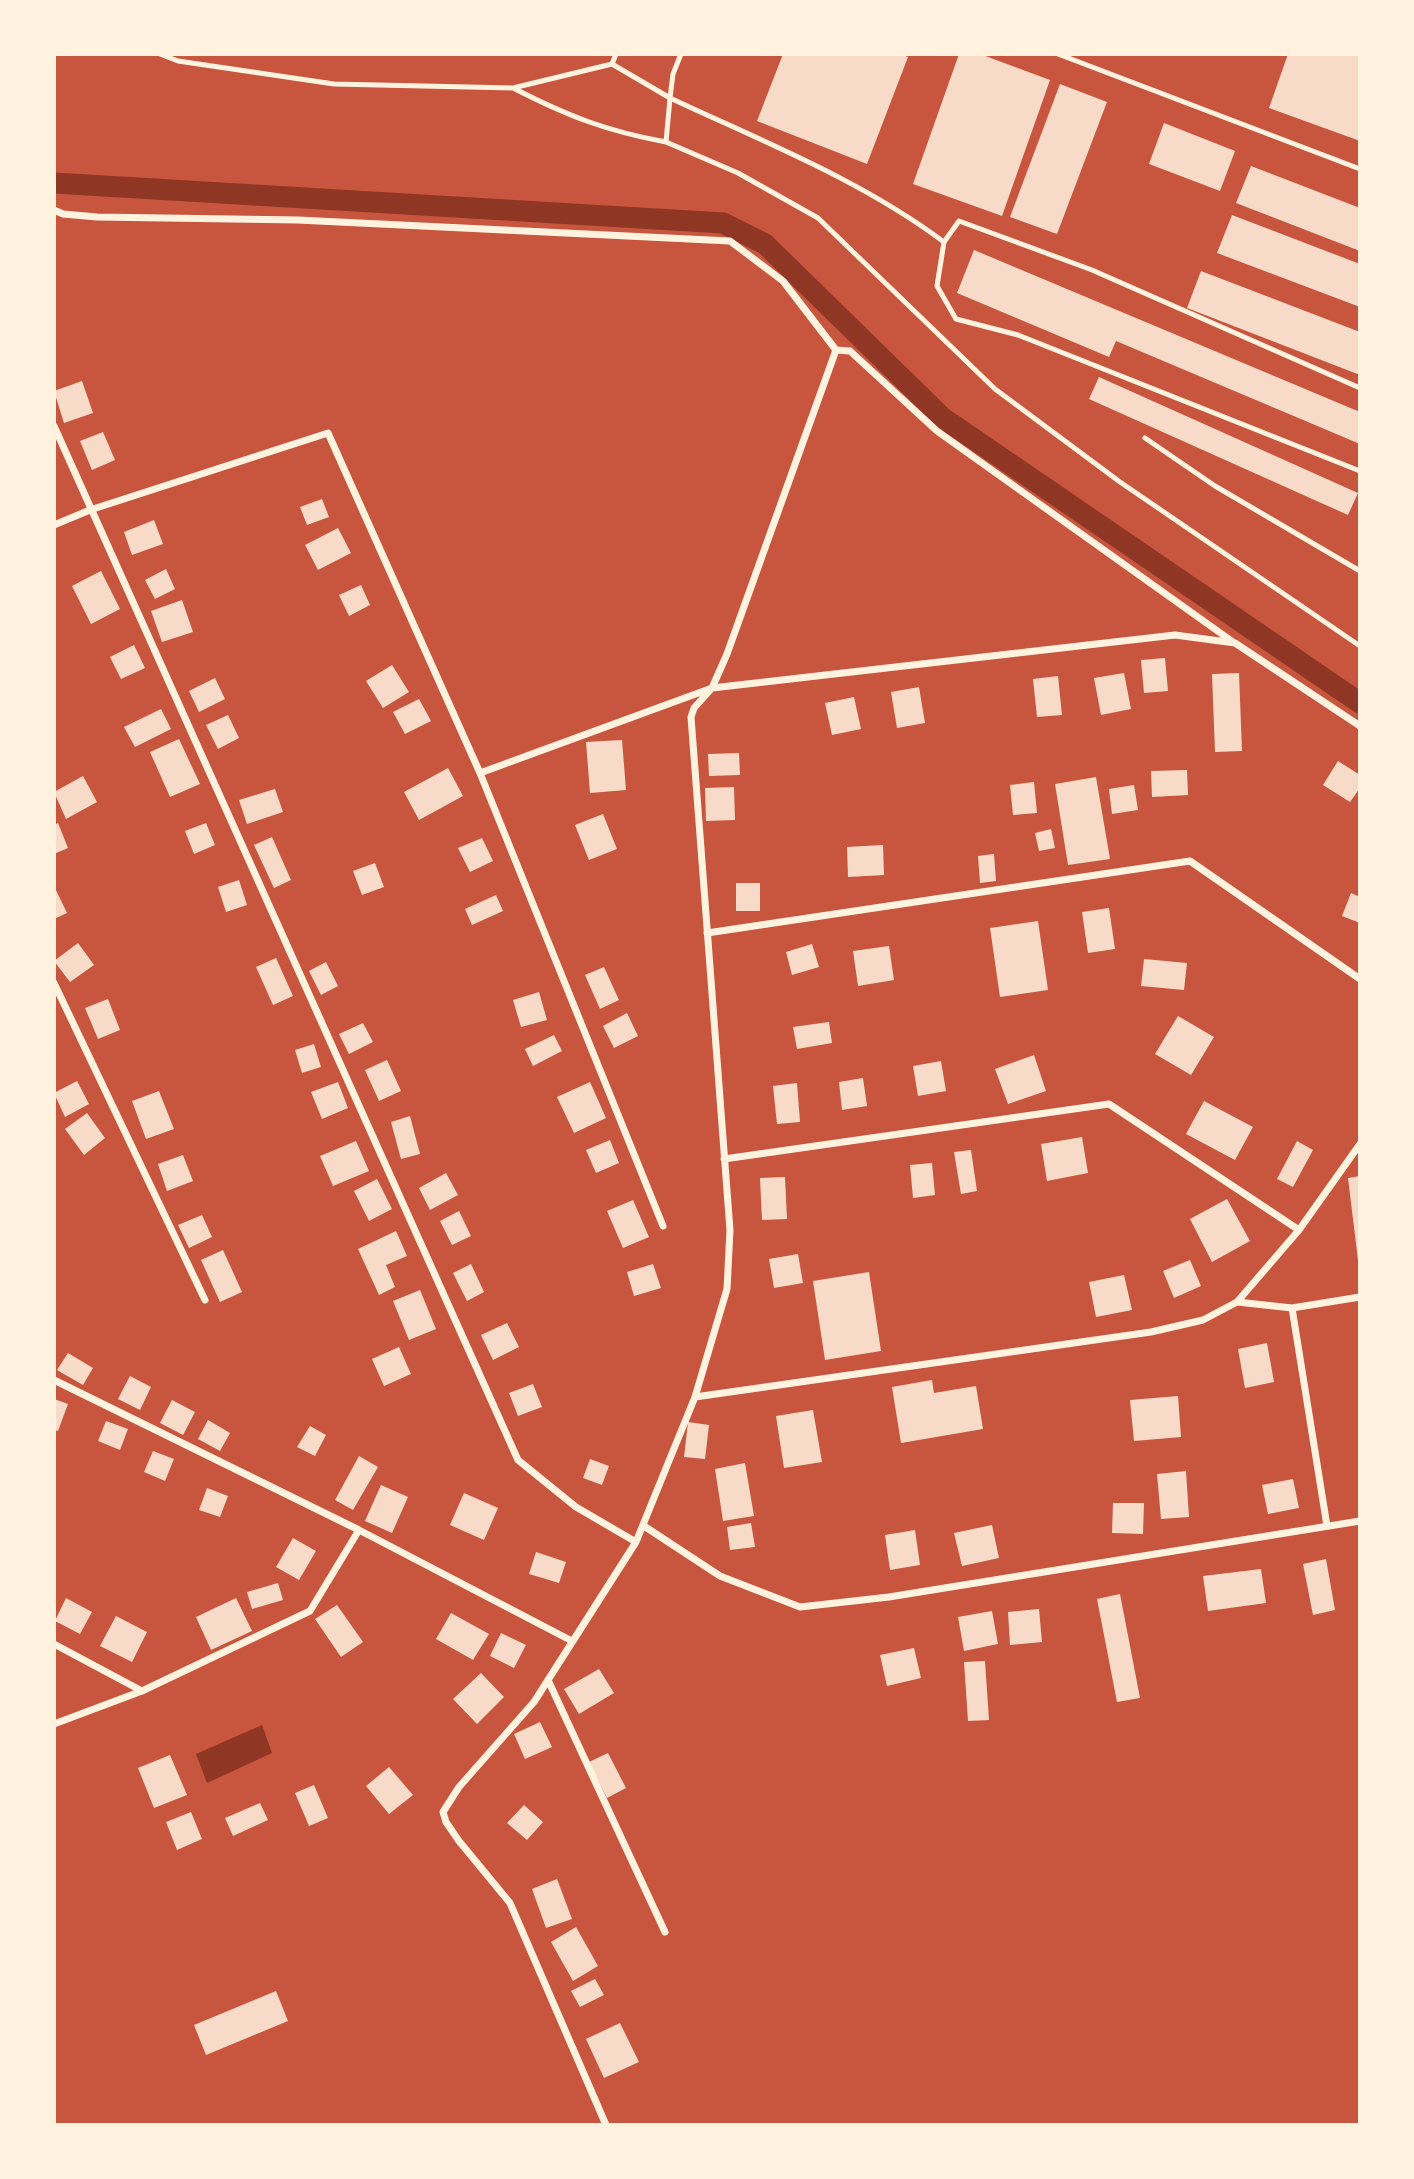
<!DOCTYPE html>
<style>
body{margin:0}
#map{position:relative;width:1414px;height:2179px;overflow:hidden;background:#c8553d;font-family:"IBM Plex Sans",sans-serif}
canvas{display:block}
.frame{position:absolute;inset:0;border:56px solid #fff3e0;pointer-events:none}
</style>
<div id="map">
<canvas width="1414" height="2179"></canvas>
<div class="frame"></div>
</div>
<script>
const ctx = document.querySelector('canvas').getContext('2d');
ctx.lineJoin = 'round';
function fill(path, color) { ctx.fillStyle = color; ctx.fill(path, 'evenodd'); }
function trace(path, color, width, dash) { ctx.strokeStyle = color; ctx.lineWidth = width; ctx.lineCap = dash ? 'butt' : 'round'; ctx.setLineDash(dash || []); ctx.stroke(path); }
fill(new Path2D(`
 M262,1725L272,1753L207,1783L196,1754Z`), '#8f3625');
trace(new Path2D(`
 M54,183L723,223L765,244L943,418L1360,703`), '#8f3625', 21);
fill(new Path2D(`
 M783,54H901L908,57L867,164L757,121Z
 M959,54H980L1050,80L1002,216L913,184Z
 M1288,54H1360V141L1269,108Z
 M1060,84L1107,102L1057,234L1010,217Z
 M1164,123L1235,151L1220,191L1149,164Z
 M1251,166L1360,208V251L1236,203Z
 M1232,215L1360,264V307L1217,253Z
 M974,250L1360,412V444L1116,341L1109,357L957,293Z
 M1201,271L1360,332V375L1187,308Z
 M1099,377L1358,493L1348,515L1089,399Z
 M82,381L93,413L64,423L54,391Z
 M103,432L115,460L92,470L80,441Z
 M322,499L329,517L307,525L300,507Z
 M154,520L163,544L132,555L124,532Z
 M338,528L351,553L318,570L305,545Z
 M166,569L175,589L155,599L145,580Z
 M101,571L120,609L91,624L72,586Z
 M361,585L370,605L349,616L339,595Z
 M182,600L193,632L162,642L151,611Z
 M134,645L145,668L121,679L110,657Z
 M1165,658L1168,691L1144,693L1141,660Z
 M392,665L409,692L383,708L366,681Z
 M1124,673L1131,709L1101,715L1094,678Z
 M1239,673L1242,751L1215,752L1212,674Z
 M1058,676L1062,715L1037,717L1033,679Z
 M215,678L225,699L199,712L189,691Z
 M919,687L925,723L897,728L891,692Z
 M854,697L861,729L832,735L825,703Z
 M419,699L431,721L405,734L393,712Z
 M161,709L171,729L135,747L124,727Z
 M228,715L239,738L218,749L206,725Z
 M179,739L200,784L170,797L150,752Z
 M622,740L626,790L590,793L586,742Z
 M739,753L740,775L709,776L708,754Z
 M1338,761L1360,775V788L1350,802L1323,785Z
 M448,768L463,796L419,820L404,792Z
 M1187,770L1188,795L1152,797L1151,771Z
 M83,776L97,802L66,819L54,792Z
 M1096,777L1110,859L1068,865L1055,784Z
 M1034,782L1037,813L1013,815L1010,785Z
 M1134,785L1138,810L1112,814L1109,789Z
 M734,787L735,820L706,821L705,788Z
 M275,789L283,812L247,824L239,800Z
 M603,814L617,849L589,860L575,825Z
 M58,823L68,848L54,854V825Z
 M206,823L215,845L194,854L185,831Z
 M1051,829L1055,848L1039,851L1035,833Z
 M272,837L291,880L274,888L254,845Z
 M482,838L493,861L470,872L458,848Z
 M883,845L884,875L848,877L847,847Z
 M994,854L996,881L980,883L978,856Z
 M375,863L384,887L362,895L353,871Z
 M239,880L247,905L226,912L218,887Z
 M736,883H760V911H736Z
 M54,886L67,913L54,919Z
 M1351,893L1360,897V923L1342,916Z
 M496,895L503,911L472,925L465,909Z
 M1109,908L1115,949L1088,953L1082,912Z
 M1038,921L1048,990L1000,997L990,928Z
 M78,943L94,965L70,982L54,961Z
 M812,944L819,967L792,975L786,952Z
 M889,946L894,980L858,986L853,951Z
 M276,958L293,996L273,1005L256,967Z
 M1144,959L1187,963L1184,990L1141,986Z
 M326,962L338,986L321,995L309,971Z
 M604,967L619,1000L600,1009L585,975Z
 M539,992L547,1020L521,1027L513,1000Z
 M108,999L120,1030L98,1039L85,1008Z
 M627,1013L638,1036L614,1048L603,1026Z
 M1178,1016L1214,1037L1191,1075L1155,1054Z
 M829,1022L832,1043L797,1049L793,1027Z
 M363,1023L373,1042L349,1054L339,1034Z
 M554,1035L562,1051L533,1066L525,1049Z
 M314,1044L321,1067L302,1073L295,1050Z
 M1034,1055L1046,1091L1008,1104L995,1069Z
 M387,1060L401,1091L379,1101L365,1070Z
 M941,1061L946,1091L918,1096L913,1066Z
 M863,1078L867,1106L842,1110L839,1082Z
 M77,1081L89,1104L65,1117L54,1093Z
 M338,1082L348,1108L322,1119L311,1092Z
 M590,1082L606,1118L574,1133L557,1097Z
 M797,1083L800,1122L777,1124L773,1086Z
 M159,1091L174,1129L146,1139L132,1101Z
 M1204,1101L1253,1127L1235,1160L1186,1134Z
 M87,1113L105,1138L84,1155L65,1129Z
 M410,1116L420,1154L401,1159L391,1122Z
 M1082,1137L1088,1173L1047,1181L1041,1144Z
 M610,1140L619,1163L596,1173L586,1150Z
 M356,1141L369,1171L333,1186L320,1156Z
 M1297,1141L1313,1150L1293,1187L1277,1179Z
 M971,1150L977,1191L961,1194L954,1152Z
 M183,1155L193,1181L167,1191L158,1164Z
 M932,1163L935,1195L913,1198L910,1165Z
 M446,1173L458,1195L430,1210L419,1188Z
 M1360,1176V1260H1358L1348,1178Z
 M785,1177L787,1219L762,1220L760,1178Z
 M377,1179L392,1209L369,1221L354,1191Z
 M1227,1199L1250,1241L1212,1262L1190,1219Z
 M633,1200L649,1237L623,1248L607,1211Z
 M459,1211L471,1236L452,1245L440,1221Z
 M202,1215L212,1237L189,1248L178,1225Z
 M396,1231L407,1256L386,1265L395,1287L379,1295L358,1249Z
 M223,1250L242,1292L220,1302L201,1260Z
 M798,1254L803,1283L774,1288L769,1259Z
 M1190,1260L1201,1286L1174,1298L1163,1271Z
 M471,1264L484,1292L467,1301L453,1273Z
 M653,1264L661,1288L634,1296L627,1272Z
 M869,1272L881,1351L825,1360L813,1281Z
 M1124,1275L1132,1310L1096,1317L1089,1282Z
 M420,1290L436,1329L409,1340L393,1301Z
 M507,1323L519,1347L493,1360L481,1335Z
 M1267,1343L1274,1382L1245,1388L1238,1349Z
 M399,1347L411,1374L384,1386L372,1359Z
 M68,1353L93,1368L83,1385L57,1370Z
 M130,1376L151,1387L140,1410L118,1399Z
 M932,1380L934,1393L976,1386L983,1429L901,1443L892,1387Z
 M533,1384L542,1407L518,1416L509,1393Z
 M1178,1396L1181,1437L1134,1441L1130,1400Z
 M54,1399L68,1404L58,1431L54,1430Z
 M172,1400L195,1412L183,1435L160,1423Z
 M813,1410L822,1462L784,1468L776,1416Z
 M208,1420L230,1433L220,1451L198,1439Z
 M106,1421L128,1429L120,1450L98,1441Z
 M688,1422L709,1425L705,1459L684,1457Z
 M310,1426L326,1435L315,1456L297,1447Z
 M153,1451L174,1459L165,1481L144,1472Z
 M359,1456L378,1467L353,1510L335,1500Z
 M590,1459L609,1466L602,1485L583,1478Z
 M745,1463L754,1516L723,1521L715,1469Z
 M1186,1471L1189,1517L1161,1519L1157,1474Z
 M1293,1479L1299,1508L1268,1514L1262,1485Z
 M381,1485L408,1497L392,1533L365,1521Z
 M207,1488L228,1496L220,1517L199,1510Z
 M464,1493L498,1508L484,1540L450,1525Z
 M1113,1503H1144L1143,1534L1112,1533Z
 M751,1523L755,1547L730,1550L727,1527Z
 M992,1525L999,1558L962,1566L954,1533Z
 M915,1530L920,1565L890,1570L885,1535Z
 M293,1538L316,1551L299,1580L276,1567Z
 M536,1552L566,1562L559,1583L529,1574Z
 M1326,1559L1335,1610L1313,1615L1303,1564Z
 M1261,1569L1266,1603L1208,1611L1203,1576Z
 M278,1583L283,1600L252,1609L247,1592Z
 M1120,1594L1140,1698L1117,1702L1097,1599Z
 M66,1598L92,1612L80,1634L55,1621Z
 M236,1598L252,1631L211,1650L196,1617Z
 M337,1605L363,1642L341,1657L315,1619Z
 M1039,1609L1042,1642L1010,1645L1008,1612Z
 M992,1611L998,1644L964,1651L958,1617Z
 M451,1613L489,1634L473,1660L436,1639Z
 M116,1616L147,1632L132,1662L100,1646Z
 M501,1633L526,1645L514,1668L490,1656Z
 M914,1648L921,1678L887,1686L880,1655Z
 M985,1661L989,1720L968,1721L964,1662Z
 M599,1669L614,1693L579,1714L564,1689Z
 M481,1673L504,1697L477,1724L453,1699Z
 M540,1722L552,1747L525,1759L514,1734Z
 M608,1753L626,1788L607,1798L589,1762Z
 M170,1755L187,1795L154,1808L138,1768Z
 M389,1767L413,1795L389,1814L366,1786Z
 M314,1785L328,1818L309,1826L295,1793Z
 M260,1803L268,1820L233,1836L225,1818Z
 M524,1805L543,1822L527,1840L507,1823Z
 M191,1812L202,1839L177,1850L166,1822Z
 M557,1879L572,1919L546,1928L532,1889Z
 M576,1927L598,1966L573,1981L551,1942Z
 M595,1979L604,1995L580,2007L571,1991Z
 M276,1991L288,2021L206,2055L194,2025Z
 M620,2023L639,2062L604,2078L586,2039Z`), '#f7dbc8');
trace(new Path2D(`
 M160,54L178,61L334,84L513,88L612,64
 M616,54L612,64L670,98L673,74L681,54
 M1058,54L1360,169
 M515,89C568,116 606,131 666,142
 M944,242C861,180 764,142 670,98L666,142L738,173L818,218L995,389L1120,482L1360,646
 M1360,388L1092,270L959,221L944,242L937,286L956,319L1018,335L1360,471
 M1145,438L1215,486L1360,571`), '#fff3e0', 5);
trace(new Path2D(`
 M54,210L63,214L97,217L298,220L730,241L783,281L836,350
 M836,350L850,351L937,431L1233,642
 M54,426L518,1460L576,1507L636,1542
 M54,525L90,510L328,433L480,773L663,1226
 M480,773L712,688L1175,635L1235,643L1360,726
 M707,933L1190,861L1360,979
 M54,983L205,1300
 M724,1159L1109,1104L1299,1230
 M1237,1302L1292,1308L1360,1297
 M1292,1308L1327,1526
 M54,1380L359,1530L572,1641
 M695,1397L1151,1332L1203,1320L1237,1302L1299,1230L1360,1144
 M644,1526L720,1576L800,1607L889,1597L1360,1521
 M54,1644L142,1691
 M548,1680L665,1932
 M54,1724L142,1691L310,1611L359,1530
 M606,2125L510,1903L459,1841L446,1822L443,1812L459,1787L534,1702L636,1542L695,1397L727,1289L730,1230L691,717L694,708L712,688L727,654L836,350`), '#fff3e0', 7);
</script>
